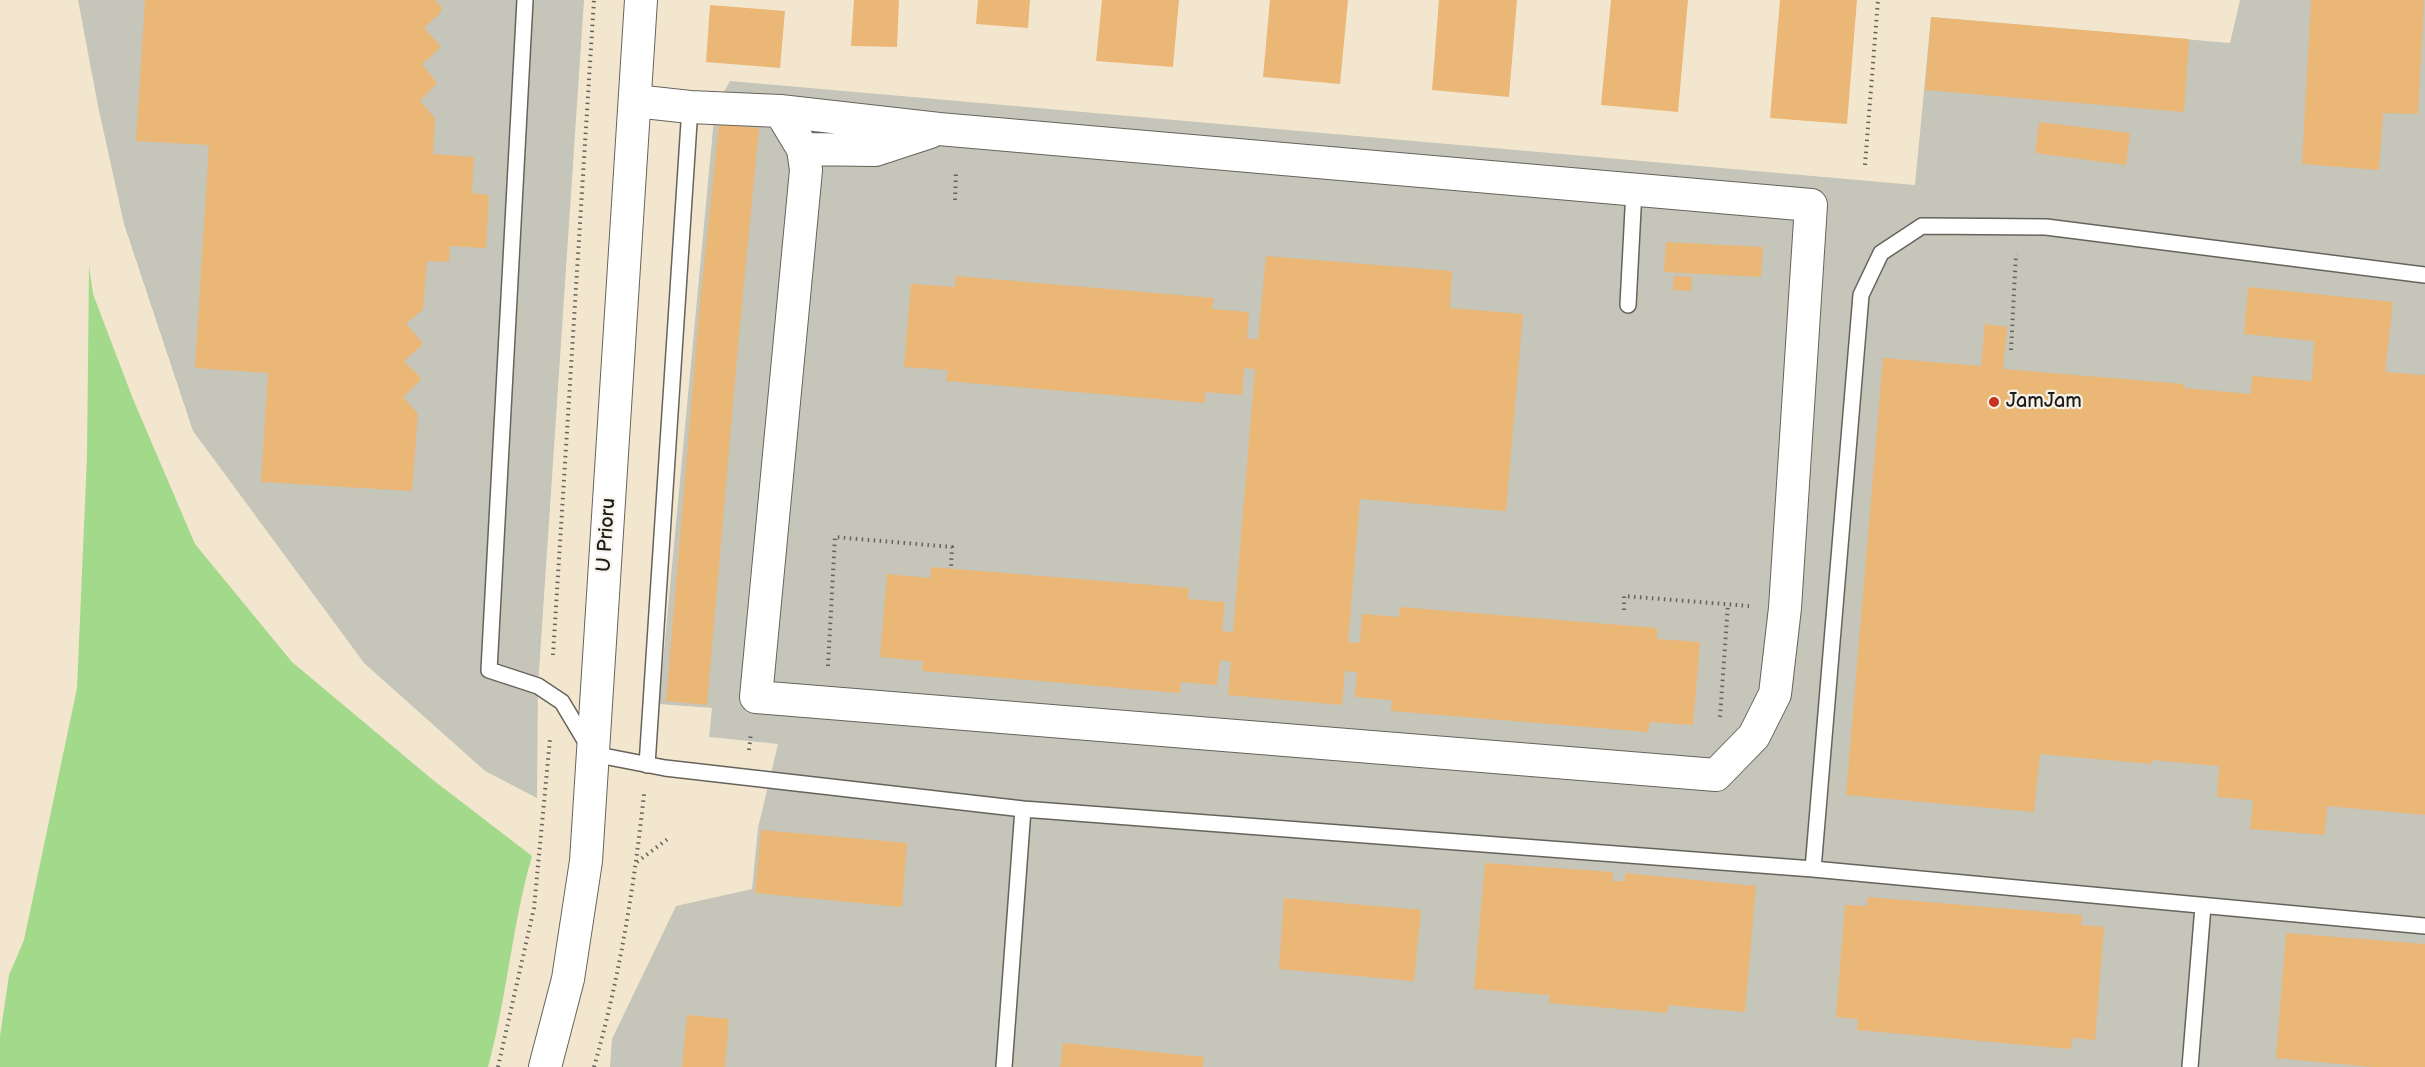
<!DOCTYPE html>
<style>
body{margin:0}
canvas{display:block;background:#f3e6cf}
</style>
<canvas width="2425" height="1067"></canvas>
<script>
const ctx = document.querySelector('canvas').getContext('2d');
ctx.lineJoin = 'round';
function fill(path, color) { ctx.fillStyle = color; ctx.fill(path, 'evenodd'); }
function trace(path, color, width, dash) { ctx.strokeStyle = color; ctx.lineWidth = width; ctx.lineCap = dash ? 'butt' : 'round'; ctx.setLineDash(dash || []); ctx.stroke(path); }
function write(font, color, halo, rows, align = 'center') {
  ctx.font = font + ' "Balsamiq Sans",sans-serif'; ctx.lineWidth = 4.5; ctx.setLineDash([]); ctx.textBaseline = 'middle'; ctx.strokeStyle = halo; ctx.fillStyle = color; for (const [text, x, y, turn = 0] of rows) {
    ctx.save(); ctx.translate(x, y); ctx.rotate((+turn || 0) * Math.PI / 180); ctx.textAlign = isNaN(turn) ? turn : align; if (halo) ctx.strokeText(text, 0, 0); ctx.fillText(text, 0, 0); ctx.restore();
  }
}
fill(new Path2D(`
 M78,0H584L538,686L537,798L485,771L364,663L193,431L124,224L98,106Z
 M2240,0H2425V1067H610L612,1039L676,906L752,889L758,828L778,744L709,737L712,708L659,704L715,108L730,81L1915,185L1931,17L2230,43Z`), '#c5c5b9');
fill(new Path2D(`
 M89,266L93,294L133,399L195,544L292,662L433,780L532,856C512,925 507,998 488,1067H0V1036L9,975L24,940L77,688L87,456Z`), '#a3d98a');
fill(new Path2D(`
 M145,0H435L442,8L441,12L424,28L440,45L439,49L422,64L437,83L420,101L435,118L433,154L474,157L472,193L489,195L486,248L450,246L449,262L427,261L423,309L406,324L421,341L422,345L404,361L420,377V381L403,397L418,414L412,491L261,482L268,373L195,368L209,145L136,141Z
 M854,0H899L897,47L851,46Z
 M978,0H1030L1028,28L976,24Z
 M1102,0H1179L1173,67L1096,61Z
 M1270,0H1348L1340,84L1263,77Z
 M1439,0H1517L1509,97L1432,90Z
 M1611,0H1688L1678,112L1601,105Z
 M1780,0H1857L1847,124L1770,118Z
 M2311,0H2424L2418,114L2383,113L2379,170L2302,164Z
 M710,5L785,11L780,68L706,62Z
 M1931,17L2189,39L2184,112L1925,90Z
 M2039,122L2130,133L2126,165L2035,153Z
 M719,124L759,128L738,346L707,705L666,701L700,303Z
 M1666,242L1763,247L1761,277L1664,272Z
 M1266,256L1452,271L1450,308L1523,314L1506,511L1360,499L1348,642L1360,643L1362,614L1399,617L1400,607L1657,628V639L1700,642L1693,725L1650,722L1648,732L1391,711L1392,700L1355,697L1357,672L1345,671L1342,705L1228,695L1231,662L1220,660L1217,685L1181,682L1180,693L922,671L923,661L880,657L887,574L930,578L931,567L1189,588L1188,599L1225,602L1222,631L1233,632L1255,369L1244,368L1242,395L1205,392V403L946,381L948,370L904,367L911,284L955,287L956,276L1214,298L1212,309L1249,312L1247,339H1258Z
 M1674,276L1692,277L1691,291L1673,290Z
 M2248,287L2393,302L2385,372L2425,375V815L2327,806L2325,835L2250,829L2253,800L2217,797L2219,766L2152,760V764L2040,754L2034,812L1846,795L1883,358L1981,366L1985,324L2007,327L2003,369L2184,384V388L2251,394L2252,376L2312,381L2314,341L2244,334Z
 M761,830L907,843L902,907L755,893Z
 M1485,863L1613,872L1612,881H1625V873L1756,886L1745,1012L1668,1005L1667,1013L1549,1003L1550,995L1474,989Z
 M1868,897L2082,915L2081,925L2104,927L2095,1040L2072,1038L2071,1049L1857,1030L1858,1019L1836,1017L1845,905L1867,906Z
 M1284,898L1421,910L1414,981L1279,969Z
 M2286,933L2425,944V1067H2372L2276,1058Z
 M687,1015L729,1019L725,1067H682Z
 M1063,1043L1204,1057L1203,1067H1060Z`), '#ebb777');
const service = new Path2D(`
 M525,0L489,670L538,686L562,702L593,754L665,768L1023,809L1813,869L2425,926
 M1628,305L1634,190
 M647,765L690,107
 M1813,869L1861,295L1881,253L1922,226L2046,227L2425,275
 M1004,1067L1023,809
 M2190,1067L2203,906`);
const minor = new Path2D(`
 M635,101L690,107L780,111L803,149L806,170L756,697L1716,775L1754,736L1775,694L1785,608L1811,205L939,129L780,111
 M803,149L875,150L930,132
 M545,1067L568,979L586,861L641,0`);
trace(service, '#67635b', 18);
trace(minor, '#67635b', 34);
trace(new Path2D(`
 M1865,165L1878,0
 M955,200L956,171
 M2011,350L2016,254
 M1624,610V596L1749,606
 M553,655L594,0
 M828,666L835,537L952,547L951,568
 M1720,717L1728,604
 M749,750L751,733
 M637,862L669,838
 M498,1067L534,908L550,739
 M594,1067C620,976 634,887 644,794`), '#67635b', 4, [1.5, 4.5]);
trace(service, '#fff', 15);
trace(minor, '#fff', 32);
for (const [x, y, r, color] of [
 [1994,402,6,"#c8321e"]
]) { const dot = new Path2D(); dot.arc(x, y, r, 0, 2 * Math.PI); ctx.fillStyle = color; ctx.fill(dot); trace(dot, '#f7f3e8', 2); }
write('20px', '#1c1c1c', '#f7f3e8', [
 ["JamJam",2006,402]
], 'left');
write('20px', '#1c1c1c', '#f7f3e8', [
 ["U Prioru",607,535,-86]
]);
</script>
